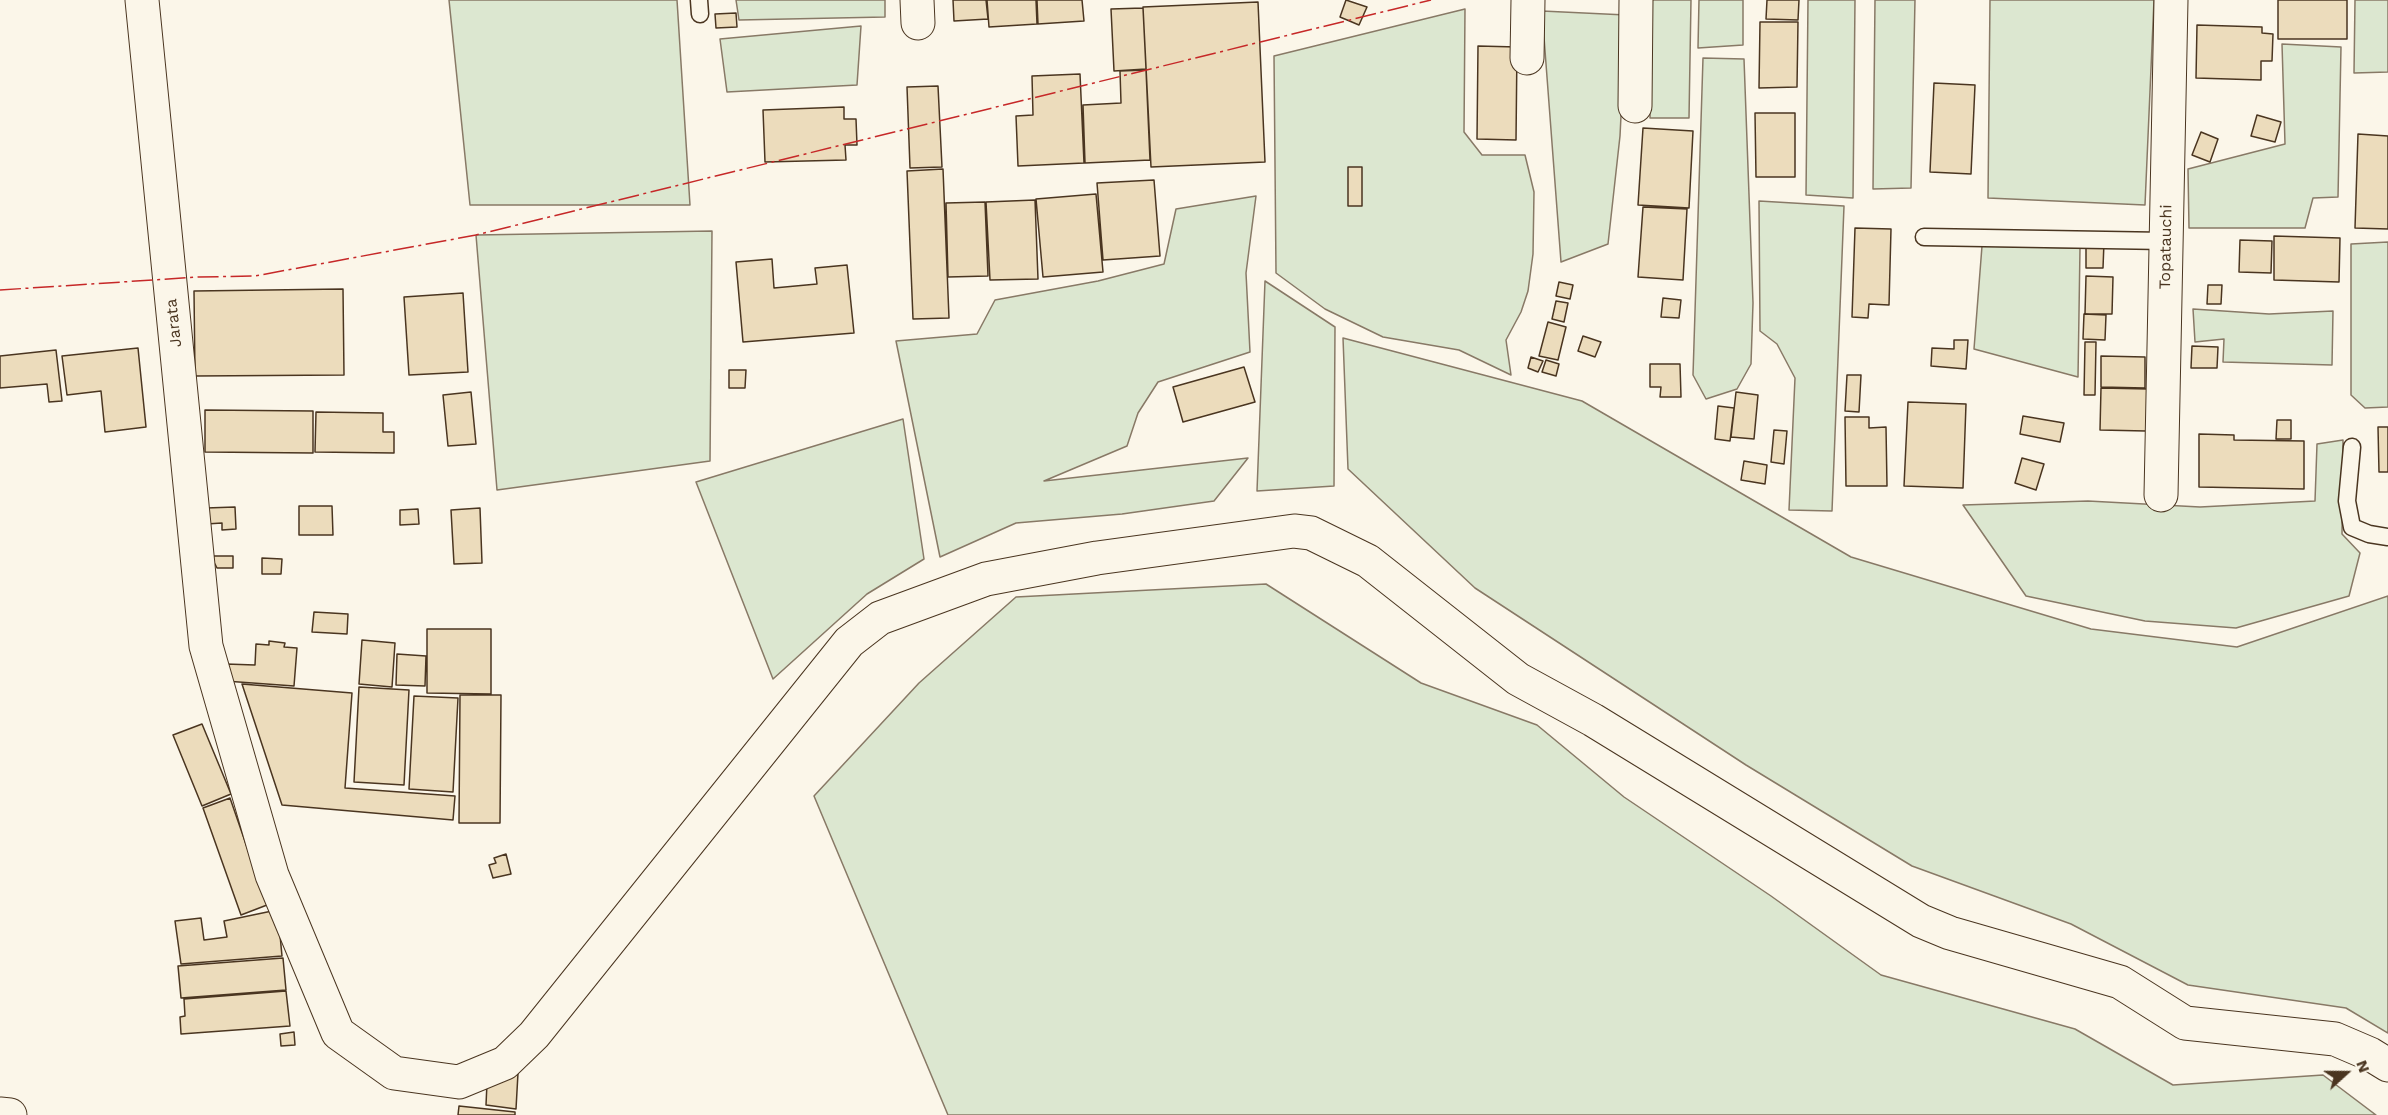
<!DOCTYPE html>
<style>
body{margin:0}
#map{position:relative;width:2388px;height:1115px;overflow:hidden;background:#fbf6e9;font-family:"Work Sans",sans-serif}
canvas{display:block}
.north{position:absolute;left:2316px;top:1043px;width:60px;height:60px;-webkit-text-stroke:4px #fbf6e9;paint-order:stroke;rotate:69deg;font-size:16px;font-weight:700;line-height:24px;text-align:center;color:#4a3520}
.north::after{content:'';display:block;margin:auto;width:21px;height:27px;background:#4a3520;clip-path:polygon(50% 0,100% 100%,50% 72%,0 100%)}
</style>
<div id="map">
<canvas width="2388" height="1115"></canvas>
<div class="north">N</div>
</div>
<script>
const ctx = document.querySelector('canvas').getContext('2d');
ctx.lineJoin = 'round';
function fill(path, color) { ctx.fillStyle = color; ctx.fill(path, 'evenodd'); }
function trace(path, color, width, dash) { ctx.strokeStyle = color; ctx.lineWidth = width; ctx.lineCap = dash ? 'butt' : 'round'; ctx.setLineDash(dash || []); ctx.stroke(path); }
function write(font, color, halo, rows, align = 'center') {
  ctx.font = font + ' "Work Sans",sans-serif'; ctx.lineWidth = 4.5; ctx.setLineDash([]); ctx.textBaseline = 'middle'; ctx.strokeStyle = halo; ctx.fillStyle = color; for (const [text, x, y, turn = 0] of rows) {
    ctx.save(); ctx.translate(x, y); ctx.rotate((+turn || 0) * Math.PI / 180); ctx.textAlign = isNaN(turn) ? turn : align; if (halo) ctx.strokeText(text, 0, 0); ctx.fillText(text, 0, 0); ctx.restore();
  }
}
const green = new Path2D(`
 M449,0H677L690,205H470Z
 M736,0H885V17L739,20Z
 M1652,0H1691L1689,118H1650Z
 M1699,0H1743V45L1698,48Z
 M1808,0H1855L1853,198L1806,195Z
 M1875,0H1915L1911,188L1873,189Z
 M1990,0H2154L2145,205L1988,198Z
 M2355,0H2388V72L2354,73Z
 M1465,9L1464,132L1482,155H1525L1534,192L1533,254L1528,291L1521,312L1506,340L1511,375L1459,350L1383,337L1325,309L1276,273L1274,56Z
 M1542,11L1626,15L1620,136L1608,244L1561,262Z
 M861,26L857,85L727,92L720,39Z
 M2282,44L2341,47L2338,197L2313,198L2305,228H2189L2188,169L2285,144Z
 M1703,58L1744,59L1753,303L1751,364L1737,389L1706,399L1693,375Z
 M1256,196L1246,273L1250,352L1158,382L1138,413L1127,446L1044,481L1248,458L1214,501L1122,514L1016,523L940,557L896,341L977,334L995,300L1098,281L1164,264L1176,209Z
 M1759,201L1844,206L1832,511L1789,510L1795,378L1777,344L1760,331Z
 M712,231L710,461L497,490L476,235Z
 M2388,242V407L2365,408L2351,395V244Z
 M1982,246L2080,248L2078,377L1974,349Z
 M1265,281L1335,327L1334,486L1257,491Z
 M2193,309L2269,314L2333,311L2332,365L2223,362L2224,339L2195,342Z
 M1343,338L1582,401L1851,557L2091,629L2237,647L2388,596V1033L2346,1008L2188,985L2071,924L1912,866L1746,765L1475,588L1348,469Z
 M903,419L924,559L867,594L773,679L696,482Z
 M2343,440L2342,534L2360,553L2349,596L2236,628L2145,621L2026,596L1963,505L2088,501L2200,507L2315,501L2317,444Z
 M1266,584L1421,683L1537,725L1624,797L1771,896L1881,975L2075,1029L2173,1085L2323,1075L2376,1115H948L814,796L919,683L1016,597Z`);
fill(green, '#dce7d0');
trace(green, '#887966', 1.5);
const building = new Path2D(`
 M953,0H986L988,19L954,21Z
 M987,0H1036L1037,24L989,27Z
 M1037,0H1082L1084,21L1038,24Z
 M1346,0L1367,7L1359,25L1340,17Z
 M1767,0H1799L1798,20L1766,19Z
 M2278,0H2347V39H2278Z
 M1258,2L1265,162L1151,167L1143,7Z
 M1143,8L1146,69L1114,71L1111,9Z
 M736,13L737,27L716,28L715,14Z
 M1760,22H1798L1797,87L1759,88Z
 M2197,25L2262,27V33L2273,34L2272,61H2261V80L2196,78Z
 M1478,46L1517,47L1516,140L1477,139Z
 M1146,70L1150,160L1085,163L1083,105L1121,103L1120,71Z
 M1080,74L1084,163L1018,166L1016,116L1033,115L1032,76Z
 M1934,83L1975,85L1971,174L1930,172Z
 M938,86L942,167L910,168L907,87Z
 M844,107V119H856L857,145H845L846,160L765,162L763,110Z
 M1755,113H1795V177H1756Z
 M2257,115L2281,122L2275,142L2251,136Z
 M1643,128L1693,131L1689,208L1638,205Z
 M2201,132L2218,139L2210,162L2192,155Z
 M2358,134L2388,136V229L2355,228Z
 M1348,167H1362V206H1348Z
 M943,169L949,318L913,319L907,171Z
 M1154,180L1160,256L1103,260L1097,183Z
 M1096,194L1103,272L1043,277L1036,199Z
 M1035,200L1038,279L990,280L986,202Z
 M985,202L988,276L948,277L946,203Z
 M1643,207L1687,209L1683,280L1638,277Z
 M1855,228L1891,229L1889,305L1869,304L1868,318L1852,317Z
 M2274,236L2340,238L2339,282L2274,280Z
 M2240,240L2272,241L2271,273L2239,272Z
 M2086,242H2104L2103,268H2086Z
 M772,259L774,288L817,284L815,268L847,265L854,333L743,342L736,262Z
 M2086,276L2113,277L2112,314H2085Z
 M1559,282L1573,285L1570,299L1556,296Z
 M2208,285H2222L2221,304H2207Z
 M343,289L344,375L195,376L194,291Z
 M463,293L468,372L409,375L404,297Z
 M1663,298L1681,300L1679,318L1661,317Z
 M1556,301L1568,303L1564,322L1552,319Z
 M2084,314L2106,315L2105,340L2083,339Z
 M1548,322L1566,327L1558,360L1539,356Z
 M1583,336L1601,342L1595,357L1578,351Z
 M1954,340H1968L1966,369L1931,366L1932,348L1954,349Z
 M2085,342H2096L2095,395H2084Z
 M2192,346L2218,347L2217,368H2191Z
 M138,348L146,427L105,432L101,391L67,395L62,356Z
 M56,350L62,401L49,402L47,384L0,388V356Z
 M2101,356L2145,357V388L2101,387Z
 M1531,357L1543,361L1538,372L1528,368Z
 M1546,360L1559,364L1556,376L1542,372Z
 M1650,364H1680L1681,397H1660L1661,387H1650Z
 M1244,367L1255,402L1183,422L1173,387Z
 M729,370H746L745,388H729Z
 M1847,375H1861L1859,412L1845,411Z
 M2101,388L2148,389L2146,431L2100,430Z
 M471,392L476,444L448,446L443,395Z
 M1736,392L1758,395L1754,439L1731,437Z
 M1908,402L1966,404L1963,488L1904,486Z
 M1718,406L1734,408L1730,441L1715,439Z
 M205,410L313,411V453L205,452Z
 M316,412L383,413V432H394V453L315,452Z
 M2023,416L2064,423L2060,442L2020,434Z
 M1845,417H1869V428L1886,427L1887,486H1846Z
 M2277,420H2291V439H2276Z
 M2378,427H2388V472H2379Z
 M1774,430L1787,431L1784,464L1771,462Z
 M2199,434L2234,435V440L2304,441V489L2199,487Z
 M2022,458L2044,464L2036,490L2015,483Z
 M1744,461L1767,465L1765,484L1741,480Z
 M299,506H332L333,535H299Z
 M235,507L236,529L222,530V523L206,524V508Z
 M480,508L482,563L454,564L451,510Z
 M418,509L419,524L400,525V510Z
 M209,556H233V568H217L215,564L209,563Z
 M262,558L282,559L281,574H262Z
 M314,612L348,614L347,634L312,632Z
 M427,629H491V694L427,693Z
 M362,640L395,643L392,687L359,684Z
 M269,641L285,643L284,647L297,648L294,686L225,681L226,664L255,665L256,644L269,645Z
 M397,654L426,656L425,686L396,685Z
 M242,684L352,693L345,788L455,796L453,820L282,805Z
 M359,687L409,690L404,785L354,782Z
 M460,695H501L500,823H459Z
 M414,696L458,698L453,792L409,789Z
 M202,724L231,794L202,806L173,735Z
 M230,798L267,905L241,915L203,808Z
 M506,854L511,874L493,878L489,865L496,863L494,858Z
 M272,911L280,935L282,956L181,964L175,921L201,918L204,940L227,937L224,921Z
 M283,958L286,990L181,998L178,966Z
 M286,991L290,1026L181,1034L180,1017L185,1016L184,999Z
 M294,1032L295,1045L281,1046L280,1034Z
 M518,1073L516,1109L486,1105L487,1083Z
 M459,1106L515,1112V1115H458Z`);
fill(building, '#ecdcbc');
trace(building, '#4a3520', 1.5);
const service = new Path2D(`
 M699,0L700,14
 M1924,237L2166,241
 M2352,447L2347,501L2352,527L2369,534L2388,537`);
const minor = new Path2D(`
 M142,0L206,646L272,875L338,1033L394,1073L459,1082L505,1063L534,1035L849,642L880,618L986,579L1097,558L1294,531L1311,533L1368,561L1518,679L1593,720L1921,921L1950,933L2120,982L2185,1023L2335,1039L2370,1054L2388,1065
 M917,0L918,23
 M1527,58L1528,0
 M1635,106L1636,0
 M2161,495L2171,0
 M0,1114L10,1115`);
trace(service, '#4a3520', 19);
trace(minor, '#4a3520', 35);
trace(service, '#fbf6e9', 16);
trace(minor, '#fbf6e9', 33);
trace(new Path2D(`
 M0,290L198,277L255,276L476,235L1431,0`), '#c62828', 1.5, [21, 4.5, 3, 4.5]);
write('16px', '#4a3520', '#fbf6e9', [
 ["Topatauchi",2166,247,-89],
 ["Jarata",174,323,-96]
]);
</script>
